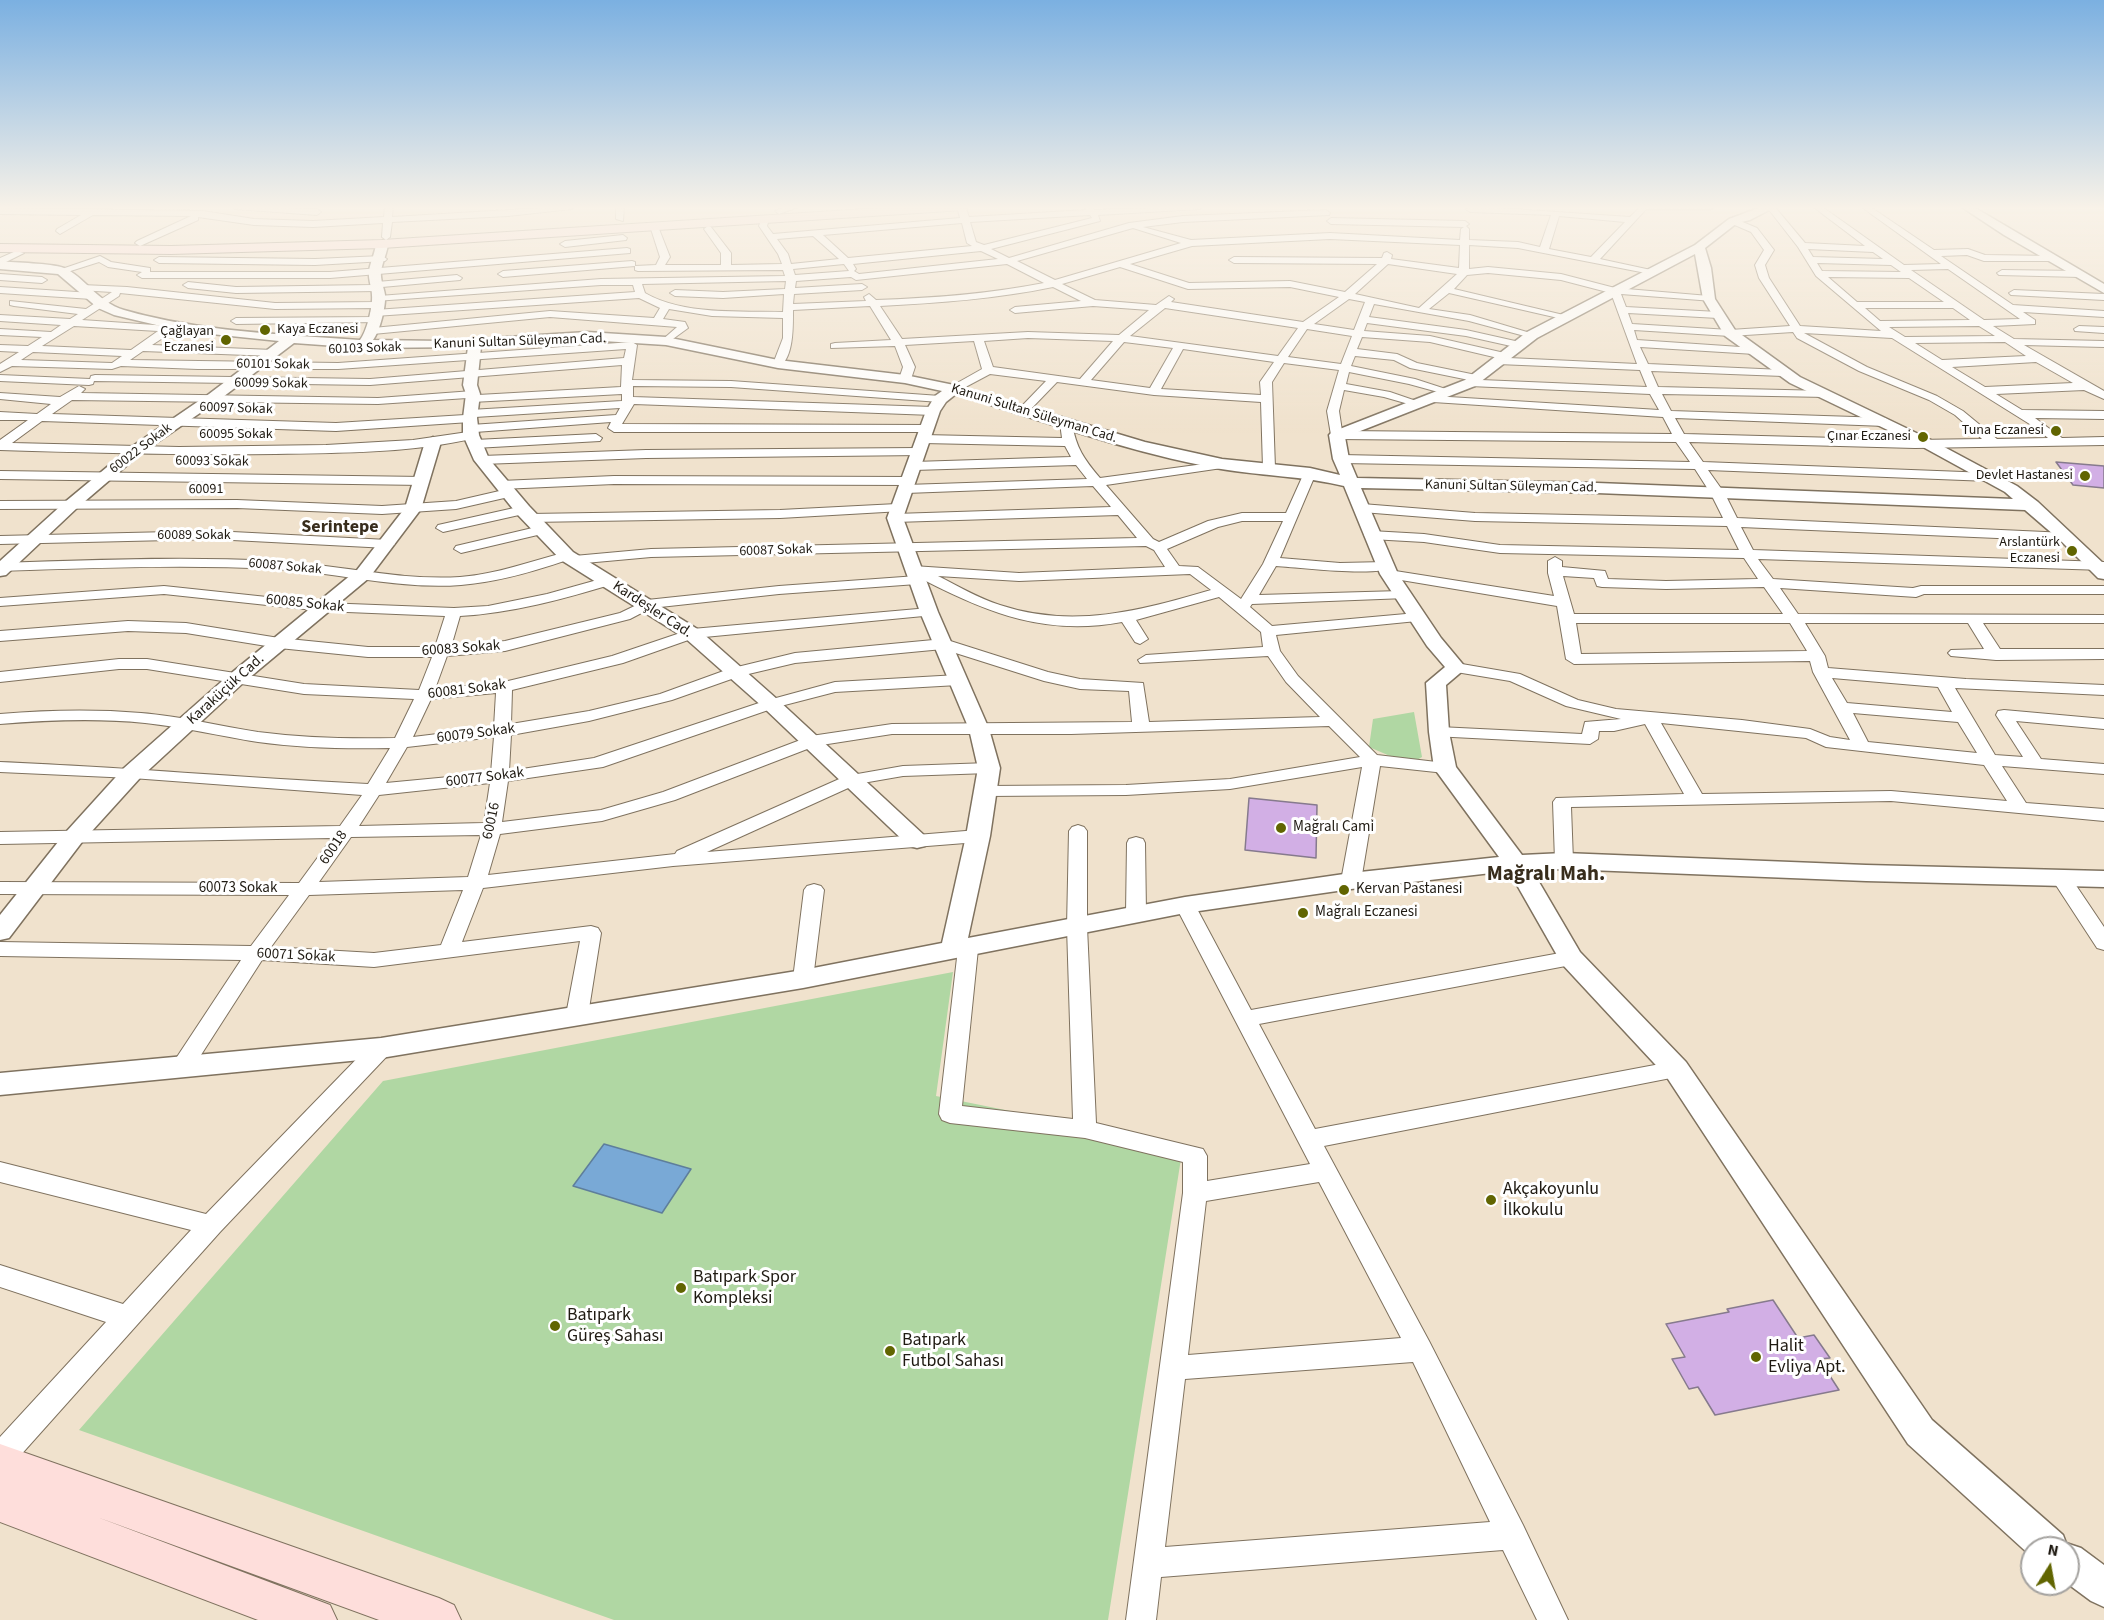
<!DOCTYPE html>
<meta charset="utf-8">
<style>
body{margin:0}
#map{position:relative;width:2104px;height:1620px;overflow:hidden;background:#f0e2cd;font-family:"Source Sans 3",sans-serif}
canvas{display:block}
.north{position:absolute;left:2020px;top:1536px;width:60px;height:60px;box-sizing:border-box;background:#fff;border:2px solid #a5a3a0;border-radius:50%;rotate:11deg;font-size:16px;font-weight:700;line-height:24px;text-align:center;color:#1f1a12}
.north::after{content:'';display:block;margin:auto;width:21px;height:27px;background:#616501;clip-path:polygon(50% 0,100% 100%,50% 72%,0 100%)}
</style>
<div id="map">
<canvas width="2104" height="1620"></canvas>
<div class="north">N</div>
</div>
<script>
const ctx = document.querySelector('canvas').getContext('2d');
ctx.lineJoin = 'round';
function fill(path, color) { ctx.fillStyle = color; ctx.fill(path, 'evenodd'); }
function trace(path, color, width, dash) { ctx.strokeStyle = color; ctx.lineWidth = width; ctx.lineCap = dash ? 'butt' : 'round'; ctx.setLineDash(dash || []); ctx.stroke(path); }
function write(font, color, halo, rows, align = 'center') {
  ctx.font = font + ' "Source Sans 3",sans-serif'; ctx.lineWidth = 6; ctx.setLineDash([]); ctx.textBaseline = 'middle'; ctx.strokeStyle = halo; ctx.fillStyle = color; for (const [text, x, y, turn = 0] of rows) {
    ctx.save(); ctx.translate(x, y); ctx.rotate((+turn || 0) * Math.PI / 180); ctx.textAlign = isNaN(turn) ? turn : align; if (halo) ctx.strokeText(text, 0, 0); ctx.fillText(text, 0, 0); ctx.restore();
  }
}
fill(new Path2D(`
 M1414,712L1422,757L1417,760L1390,756L1369,747L1373,719Z
 M953,972L936,1096L1183,1146L1108,1620H614L79,1430L383,1081Z`), '#b0d7a3');
const water = new Path2D(`
 M604,1144L691,1169L662,1213L573,1186Z`);
fill(water, '#79a9d6');
trace(water, '#5e7e9b', 1.5);
const building = new Path2D(`
 M2056,462L2104,466V488L2073,485Z
 M1249,798L1317,805L1316,858L1245,850Z
 M1773,1300L1798,1338L1814,1335L1830,1358L1819,1359L1839,1390L1715,1415L1698,1387L1689,1389L1672,1359L1685,1357L1666,1324L1729,1312L1727,1309Z`);
fill(building, '#d2afe5');
trace(building, '#867a8d', 1.5);
const minor = new Path2D(`
 M231,206L317,209L321,212L317,215L235,209Z
 M385,206H393L392,217L576,206L572,209L508,216L392,222L390,237L386,240L382,237L383,223L313,227L254,225L198,217V220L140,246L135,243L137,241L191,216L93,215L60,234L56,231L57,229L81,215L0,214V208L203,211L254,219L313,221L384,217Z
 M616,206H624L623,221L616,219Z
 M788,206H801L779,214L775,211Z
 M957,206H965L969,217L1086,210L1083,206H1091L1094,210L1204,206L1200,209L1098,215L1100,221L991,249L1009,258L1129,223L1183,216L1326,210L1330,213L1329,215L1183,222L1143,227L1191,240L1330,233L1460,240L1461,229L1464,227L1331,224L1327,221L1331,218L1465,221L1469,224L1466,226L1469,229V240L1518,242L1540,247L1551,215L1470,212L1466,209L1470,206L1630,217L1641,206H1649L1600,259L1651,270V274L1518,248L1469,245V269L1488,267L1561,274L1615,288L1709,296L1713,297V301L1621,294L1626,307L1718,312L1723,315L1718,318L1628,313L1632,324L1730,330L1790,326L1759,278L1755,265L1764,250L1751,232L1730,223V219L1733,218L1757,228L1774,250L1765,265L1769,278L1800,326L1881,331L1816,276L1798,247L1766,206H1774L1805,243L1865,246L1812,206H1821L1904,265L1941,264L1860,206H1869L1934,250L1968,249L1985,255L2054,256V260L2051,261H1984L1967,255L1941,256L2013,305L2104,311V317L2023,312L2035,320V324L1993,326L2014,339L2104,341V347L2024,345L2104,391V399L2084,390L1996,394L2022,410L2104,411V419L2035,418L2062,438L2104,437V445L1915,448L1689,442L1703,462L1989,473L1995,477L1989,481L1708,470L1725,494L1737,518L2067,533L2074,537L2067,541L1741,527L1753,550L2104,562V570L1758,559L1773,579L1913,588L1921,586H2104V594H1924L1916,597L1780,588L1798,614L2104,615V623H1983L2000,649H2104V659L1996,660L1951,656L1948,653L1951,650L1984,649L1968,623H1805L1825,656L1828,668L1966,679L2104,685V695L1955,688L1995,755L2023,757L1996,715L1998,711L2004,710L2104,719V729L2016,721L2041,759L2104,764V774L2002,766L2026,803L2104,809V821L1891,801L1571,807L1573,861L1571,865H1557L1555,861L1553,802L1556,798L1684,794L1645,724L1614,731H1599L1598,739L1590,744L1433,736L1431,732L1439,727L1582,734L1585,722L1621,719L1566,706L1510,681L1450,671L1448,668L1450,665L1456,663L1520,674L1578,700L1616,709L1742,720L1810,729L1830,737L1850,740L1813,672L1810,661L1574,664L1566,659L1557,606L1389,578L1382,574L1389,570L1554,596L1548,573V561L1555,557L1562,561V567L1605,571L1608,579L1666,581L1758,579L1744,558L1500,553L1424,542L1371,539L1364,535L1371,531L1424,534L1500,545L1739,550L1727,526L1475,521L1362,512L1355,508L1362,504L1475,513L1723,518L1711,494L1695,469L1341,463L1335,459L1341,455L1690,462L1676,442L1337,439L1331,435L1327,411L1339,370L1284,363L1272,382L1275,468L1269,472L1263,468L1261,402L1154,395L1057,382L1028,412L1024,414L1018,410L1046,381L990,374L958,391H950V387L982,369L974,341L905,345L915,367L911,379L905,382L899,379L903,367L895,346L831,348V344L835,343L891,340L870,306L793,310C793,325 794,360 778,367L773,364L783,338V318L712,316L669,309L663,319L685,322L688,328L666,344L661,341L677,327L550,317L373,334L368,331L373,328L550,311L654,318L660,308L639,298L375,316L370,313L375,310L635,292L633,285H601L375,301L374,299L379,296L601,279L785,276L783,270L638,271L635,270V266L503,277L498,274L503,271L632,261L635,262V266L656,265L660,257L651,229L655,226L659,229L670,257L665,265H721V253L704,229L708,226L711,227L731,253V265L782,264L778,254L759,226L762,217L769,219L767,226L773,234L960,218ZM1090,215L1092,218L984,245L976,242L970,222ZM1559,216L1625,222L1591,257L1549,249ZM962,223L967,243L972,246L848,258L823,235ZM1133,228L1181,243L1055,280L1017,261ZM813,236L839,259L791,264L788,254L777,239ZM1330,239L1460,245L1459,268L1391,259L1392,255L1387,252L1384,253L1382,258L1234,257L1229,260L1234,263L1377,264L1345,292L1290,281L1189,283L1130,264L1192,246ZM1808,249L1873,252L1883,259L1813,257ZM981,251L998,259L859,274L854,271L856,269L853,264ZM1817,263L1891,265L1901,272L1822,271ZM844,264L849,271L795,275L793,269ZM1007,264L1044,283C988,294 933,298 876,300L869,294L864,297L866,301L793,304L794,294L862,290L867,287L862,284L795,288L796,281L851,277L856,280ZM1388,264L1457,274L1419,308L1355,294ZM1120,267L1188,289L1290,287L1339,297L1303,322L1171,302L1174,299L1169,296L1156,305L1095,300L1062,284ZM1948,269L2020,319L1984,320L1911,270ZM1488,273L1561,280L1611,293L1637,364L1509,358V354L1430,336L1364,331L1367,323L1466,336L1520,348L1525,345L1524,343L1466,330L1369,317L1374,304L1469,321L1532,338L1537,335L1470,315L1429,309L1449,293L1567,320L1572,317L1454,289L1467,275ZM1828,277L1909,278L1944,302H1857ZM786,281L785,289L723,292L675,290L670,293L675,296L723,298L784,294L783,312C741,311 682,315 645,293L642,284ZM1053,287L1081,301L1015,307L1010,310L1015,313L1093,306L1149,310L1119,335L1028,332L902,339L880,306C938,303 995,299 1053,287ZM1349,299L1365,302L1354,330L1314,324ZM1165,308L1298,328L1278,356L1130,336ZM1865,308H1953L1970,320L1880,321ZM1979,326L1995,336L1905,337L1889,327ZM1307,329L1352,336L1341,364L1288,357ZM1634,330L1730,336L1793,332L1797,338L1859,371L1929,400L1955,415L1982,439L1915,440L1684,434L1675,418L1885,426L1891,422L1885,418L1671,411L1662,394L1827,397L1833,394L1827,391L1658,387L1651,371L1783,376L1789,373L1783,370L1648,364L1640,347L1755,354L1760,351L1755,348L1637,340ZM1804,333L1892,338L2036,428L2048,438L1997,439L1963,411L1937,396L1867,367ZM1362,337L1430,342L1498,358L1493,361L1498,364L1640,370L1647,387L1481,380V376L1417,363L1397,354L1357,349ZM1028,338L1113,341L1080,379L993,367L984,341ZM1124,342L1173,348L1150,388L1091,380ZM2005,342L2026,356L1942,360L1915,343ZM1183,349L1274,362L1260,382L1261,395L1161,389ZM1355,356L1394,360L1410,368L1469,380L1464,383L1470,386L1650,394L1659,410L1433,396L1427,399L1433,402L1663,417L1672,434L1342,431L1339,411L1344,390L1384,397L1419,407L1425,404L1390,392L1346,384L1349,372L1409,384L1449,395L1455,392L1415,379L1351,366ZM2036,362L2073,383L1985,387L1952,367ZM1563,576L1594,578L1597,586L1602,587L1666,589L1764,587L1783,614H1574ZM1576,623H1790L1807,651L1581,654ZM1832,678L1938,687L1952,712L1847,703ZM1853,713L1958,722L1977,753L1868,742ZM1661,723L1806,738L1826,747L1984,765L2007,801L1891,791L1702,794Z
 M623,235L627,238L626,240L565,247L560,244L565,241Z
 M627,248L630,249V253L330,278H142L137,275L142,272L108,267L99,262L61,274L56,271L100,256L111,262L150,268V272H330Z
 M16,251L24,253L0,265V258Z
 M382,256L387,259L385,261L315,265L159,263L154,260L159,257L315,259Z
 M2002,270L2080,271L2085,274L2080,277L1999,275L1997,273Z
 M0,274L42,277L47,280L42,283L0,280Z
 M457,275L462,278L460,280L382,287L378,291L236,293L188,288L183,285L188,282L236,287L372,285L377,282Z
 M82,285L127,287L275,303L376,302L381,305L376,308L275,309L120,293L119,296L82,320L169,326L182,324L187,327L172,332L152,345L273,350L278,353L273,356L143,351L130,360L338,363L632,342L637,345L632,380L731,381L940,396L946,399L940,402L731,387L633,386V397L933,407L939,411L933,415L634,404L622,424L930,425L932,428L926,432H614L608,428L611,422L475,432L477,435L475,438C411,453 341,453 275,454C183,455 92,453 0,450V440L28,420H0V412L37,414L51,404L0,399V393L60,397L79,386L85,389L81,393L378,398L473,391L477,392L478,395L621,387L622,365L370,385L94,381L93,384L89,385L0,381V375L90,379L91,376L95,375L370,379L624,358L626,349L338,369H198L121,366L112,369L12,366L0,372V364L19,352L0,351V345L28,346L42,337L0,335V329L51,332L61,325L0,321V315L70,319L78,314L14,306L10,305V301L86,309L112,292L79,290L77,288ZM74,326L158,331L131,350L42,346ZM33,352L122,356L112,363L21,360ZM622,394V401L470,410L466,412L465,415L336,423L52,414L72,400L378,404L467,398L468,401L472,402ZM620,408L616,415L471,425L465,429L468,432L413,440L326,445L179,447L12,443L42,421L336,431L470,422L474,421L475,417Z
 M0,287L92,293L97,296L92,299L0,293Z
 M2014,290L2104,294V300L2011,295L2009,293Z
 M375,317L379,318V322L236,324L231,321L236,318Z
 M2079,326L2104,327V333L2075,331L2074,329Z
 M1066,419L1072,423C1076,448 1084,459 1100,478L1226,461L1228,464L1222,468L1106,485L1153,539L1159,542L1208,521L1242,513H1286L1304,473L1310,469L1316,473L1280,558L1340,563L1386,562L1393,566C1382,578 1296,567 1276,566L1259,595L1401,591L1406,592L1408,595L1406,598L1252,604L1250,607L1272,626L1417,613L1424,617L1417,621L1276,635L1280,651L1298,676L1377,755L1445,763L1451,764L1454,768L1451,772L1445,773L1380,766L1361,881L1358,885L1351,887L1344,885L1341,881L1362,767L1230,789L1126,795L986,796L980,795L977,791L980,787L986,786L1126,785L1230,779L1360,757L1329,726L1071,734H892L815,746L675,800L602,821L500,834L488,875L675,854L677,851L846,776L903,766L989,763L995,764L998,768L995,772L989,773L903,776L857,784L707,852L978,830L985,832L987,836L985,840L978,842L673,866L483,888L462,942L591,926L598,928L601,933L588,1015L585,1020L577,1023L569,1020L566,1015L580,941L374,967L262,960L190,1072L182,1074L174,1072L171,1066L241,960L0,956V942L251,946L289,895L0,894V882L299,883L332,838L0,844V832L340,826L362,795L132,778L0,772V762C123,767 245,778 368,784L390,748C346,749 301,748 258,742C220,736 183,727 145,723C97,718 49,720 0,724V714C48,710 94,709 141,713C181,716 219,726 258,732C304,738 350,739 395,738L414,699L304,694L147,669H119L0,682V672L119,659H147L304,684L419,690L432,657H368L279,648L186,633L128,631L0,641V631L128,621L186,623L279,638L368,647H435L445,616L323,611L164,594L0,606V598L164,586L323,603L454,608L488,606L547,594L608,577L615,581L613,584C563,599 513,613 460,616L451,647L505,641L620,613L647,600L779,586L917,576L906,570L913,566L1019,573L1165,567L1154,550L1146,546L651,557L574,564L567,560C532,572 497,582 461,585C399,590 336,572 274,569C182,564 92,568 0,571V563C92,560 182,556 274,561C336,564 399,581 460,577C498,574 531,561 567,552L574,556L651,549L1137,538L1118,515L895,522L888,518L895,514L1111,507L1093,486L906,493L900,489L906,485L1087,479L1076,465L914,470L908,466L914,462L1071,457L1065,446L923,443L917,439L923,435L1062,438L1060,423ZM1242,521H1283L1263,564L1241,599L1198,567L1179,566L1167,549L1218,527ZM1190,574L1211,590C1140,611 1072,629 1000,605C978,598 958,586 938,576L1019,581ZM924,580C990,614 1047,636 1122,622L1135,642L1140,644L1148,639L1136,620L1219,597L1261,632L1263,647L1146,655L1138,660L1140,663L1268,656L1286,682L1320,717L1149,722L1143,683L1080,679L1048,672L944,639L795,653L729,669L660,694L589,711L511,724L512,690L623,663L694,638L934,615L936,612L929,608L692,629L612,656L504,682L435,689L447,656L505,651L630,619L651,608L779,594L917,584ZM943,649L1044,681L1080,689L1129,691L1132,722L892,724L811,736L663,792L601,810L502,822L508,781L603,767L777,707L835,692L958,685L966,680L958,675L835,682L765,701L594,758L509,771L511,735L589,721L672,700L740,676L795,663ZM496,693L494,727L413,737L431,699ZM494,737L491,773L386,783L407,747ZM490,783L484,823L359,826L379,795ZM481,835L468,877L319,882L351,837ZM463,890L441,945L374,953L271,947L309,895Z
 M596,434L602,438L600,441L475,448L469,444L475,440Z
 M919,448L923,449L925,452L923,455L646,458L482,464L476,460L482,456L646,450Z
 M0,471L423,477L429,481L423,485L0,479Z
 M614,476L909,477L915,481L909,485L614,484L501,489L495,485L501,481Z
 M508,489L513,490L515,493L513,496L456,509L382,514L237,508L0,509V501L237,500L382,506L456,501Z
 M897,504L904,508L902,511L780,518L530,522L523,518L530,514L780,510Z
 M523,506L530,510L528,513L443,532L436,528L438,525Z
 M541,526L548,530L546,533L461,553L454,549L456,546Z
 M213,531L388,540L395,544L388,548L213,539L0,544V536Z
 M1078,825L1084,827L1087,831V927L1096,1123L1203,1149L1207,1156V1181L1310,1164L1175,905L1178,900L1185,898L1192,900L1195,905L1251,1010L1571,951L1578,953L1581,958L1578,963L1571,965L1259,1024L1315,1129L1676,1061L1684,1063L1687,1069L1684,1075L1676,1077L1324,1146L1429,1341L1523,1525L1568,1620H1537L1503,1550L1161,1577L1156,1620H1126L1183,1193V1162L1085,1138L950,1123L942,1120L939,1114L958,949L961,944L968,942L975,944L978,949L962,1106L1073,1119L1067,927L1069,831L1072,827ZM1319,1182L1401,1338L1188,1355L1206,1201ZM1413,1362L1490,1522L1165,1547L1185,1379Z
 M1136,837L1143,839L1145,843L1146,913L1143,918L1136,920L1129,918L1126,913L1127,843L1129,839Z
 M2060,870L2067,872L2104,927V950L2097,948L2050,876L2053,872Z
 M814,884L821,886L824,890L813,979L810,984L803,986L796,984L793,979L804,890L807,886Z
 M381,1040L389,1042L392,1048L389,1054L220,1232L10,1467L0,1471V1437L106,1322L0,1287V1265L123,1304L191,1230L0,1182V1162L206,1214L373,1042Z`);
const tertiary = new Path2D(`
 M1638,206H1715L1710,209H1643Z
 M1764,206H1777L1750,220L1737,223L1705,248L1711,268L1715,299L1735,330L1800,377L1933,441L2017,486L2038,502L2104,564V579L2098,578L2061,541L2025,510L1597,493L1361,488L1398,574L1441,638L1466,668L1446,685L1449,732L1456,767L1522,855L1564,853L1866,865L2104,871V887L1866,881L1564,869L1532,870L1580,952L1686,1062L1932,1420L2063,1535L2066,1543L2081,1548L2104,1565V1607L2091,1601L2068,1584V1548H2032V1557L1908,1444L1666,1076L1562,964L1509,871L1351,889L1185,913L803,988L381,1058L0,1095V1073L381,1038L803,970L942,943L966,836L978,768L969,729L920,612L887,518L926,411L935,396L942,391L905,383L778,368L666,345L587,340L481,347L477,385L480,394L477,418L479,435L489,459L529,506L573,552L699,630L778,700L925,836L929,841L925,846L917,848L909,846L764,708L685,638L561,560L517,514L474,460L463,435V418L466,394L463,385L468,347L364,348L294,343L219,400L140,454L77,508L6,575L0,576V561L65,502L130,448L209,394L279,341L182,331L114,315L98,308L58,274L0,269V261C16,263 50,263 64,268C84,276 97,302 124,310C200,332 281,334 360,340C367,331 373,306 372,295C372,288 368,279 369,271C370,263 375,253 376,244L382,241L388,244C387,253 382,263 381,272C380,279 384,288 385,295C386,306 380,331 373,340L443,341L587,332L666,337L778,360L905,375L954,385L1145,442L1222,459L1310,468L1340,475L1333,459L1329,435L1332,432L1465,380L1527,332L1695,245L1729,219ZM1695,254L1703,299L1725,336L1790,383L1923,447L2005,492L2013,499L1597,483L1357,478L1349,459L1345,437L1475,386L1537,338ZM956,394C1043,421 1131,453 1221,469C1262,476 1303,476 1344,486L1380,574L1427,646L1445,667L1426,683L1429,732L1434,768L1499,857L1351,873L1185,897L968,938L990,836L1000,768L989,729L938,612L903,518L940,411L946,402Z
 M1960,206H1972L2104,284V293L2004,235Z
 M433,437L441,442L421,509L369,578L243,683L140,778L82,842L9,938L0,940V915L66,832L124,768L229,675L357,570L405,508L425,442Z`);
const secondary = new Path2D(`
 M912,206H970L964,210L382,248L171,254L0,252V244L171,246L382,240Z
 M0,1444L439,1598L454,1605L461,1620H379L97,1517L330,1605L337,1620H258L0,1522Z`);
trace(minor, '#7f725f', 2);
trace(tertiary, '#7f725f', 3);
trace(secondary, '#7f725f', 2);
fill(minor, '#fff');
fill(tertiary, '#fff');
fill(secondary, '#fededb');
const sky = ctx.createLinearGradient(0, 0, 0, 433);
sky.addColorStop(0, '#7bb0e1');
sky.addColorStop(0.48, '#f8f2e8');
sky.addColorStop(1, '#f8f2e800');
ctx.fillStyle = sky;
ctx.fillRect(0, 0, 2104, 433);
for (const [x, y, r, color] of [
 [265,330,6,"#616501"],
 [226,340,6,"#616501"],
 [2056,431,6,"#616501"],
 [1923,437,6,"#616501"],
 [2085,476,6,"#616501"],
 [2072,551,6,"#616501"],
 [1281,828,6,"#616501"],
 [1344,890,6,"#616501"],
 [1303,913,6,"#616501"],
 [1491,1200,6,"#616501"],
 [681,1288,6,"#616501"],
 [555,1326,6,"#616501"],
 [890,1351,6,"#616501"],
 [1756,1357,6,"#616501"]
]) { const dot = new Path2D(); dot.arc(x, y, r, 0, 2 * Math.PI); ctx.fillStyle = color; ctx.fill(dot); trace(dot, '#fff', 2); }
write('14px', '#1f1a12', '#fff', [
 ["Kaya Eczanesi",277,330,"left"],
 ["Çağlayan",214,332],
 ["Eczanesi",214,348],
 ["Tuna Eczanesi",2044,431],
 ["Çınar Eczanesi",1911,437],
 ["Devlet Hastanesi",2073,476],
 ["Arslantürk",2060,543],
 ["Eczanesi",2060,559]
], 'right');
write('14px', '#1f1a12', '#fff', [
 ["Kanuni Sultan Süleyman Cad.",520,342,-2],
 ["60103 Sokak",365,349,-2],
 ["60101 Sokak",273,365,1],
 ["60099 Sokak",271,384,1],
 ["60097 Sokak",236,409,2],
 ["Kanuni Sultan Süleyman Cad.",1034,414,17],
 ["60095 Sokak",236,435],
 ["60022 Sokak",141,449,-37],
 ["60093 Sokak",212,462,1],
 ["Kanuni Sultan Süleyman Cad.",1511,487,1],
 ["60091",206,490,-1],
 ["60089 Sokak",194,536],
 ["60087 Sokak",776,551,-2],
 ["60087 Sokak",285,567,5]
]);
write('15px', '#1f1a12', '#fff', [
 ["60085 Sokak",305,604,6],
 ["Kardeşler Cad.",652,610,33],
 ["60083 Sokak",461,649,-4],
 ["Karaküçük Cad.",226,690,-42],
 ["60081 Sokak",467,690,-7],
 ["60079 Sokak",476,734,-7],
 ["60077 Sokak",485,778,-7],
 ["60016",492,821,-78],
 ["60018",334,848,-56],
 ["60073 Sokak",238,889],
 ["60071 Sokak",296,956,3]
]);
write('15px', '#1f1a12', '#fff', [
 ["Mağralı Cami",1293,828],
 ["Kervan Pastanesi",1356,890],
 ["Mağralı Eczanesi",1315,913]
], 'left');
write('bold 18px', '#382d1c', '#fff', [
 ["Serintepe",340,528]
]);
write('18px', '#1f1a12', '#fff', [
 ["Akçakoyunlu",1503,1190],
 ["İlkokulu",1503,1211],
 ["Batıpark Spor",693,1278],
 ["Kompleksi",693,1299],
 ["Batıpark",567,1316],
 ["Güreş Sahası",567,1337],
 ["Batıpark",902,1341],
 ["Futbol Sahası",902,1362],
 ["Halit",1768,1347],
 ["Evliya Apt.",1768,1368]
], 'left');
write('bold 21px', '#382d1c', '#fff', [
 ["Mağralı Mah.",1546,875]
]);
</script>
